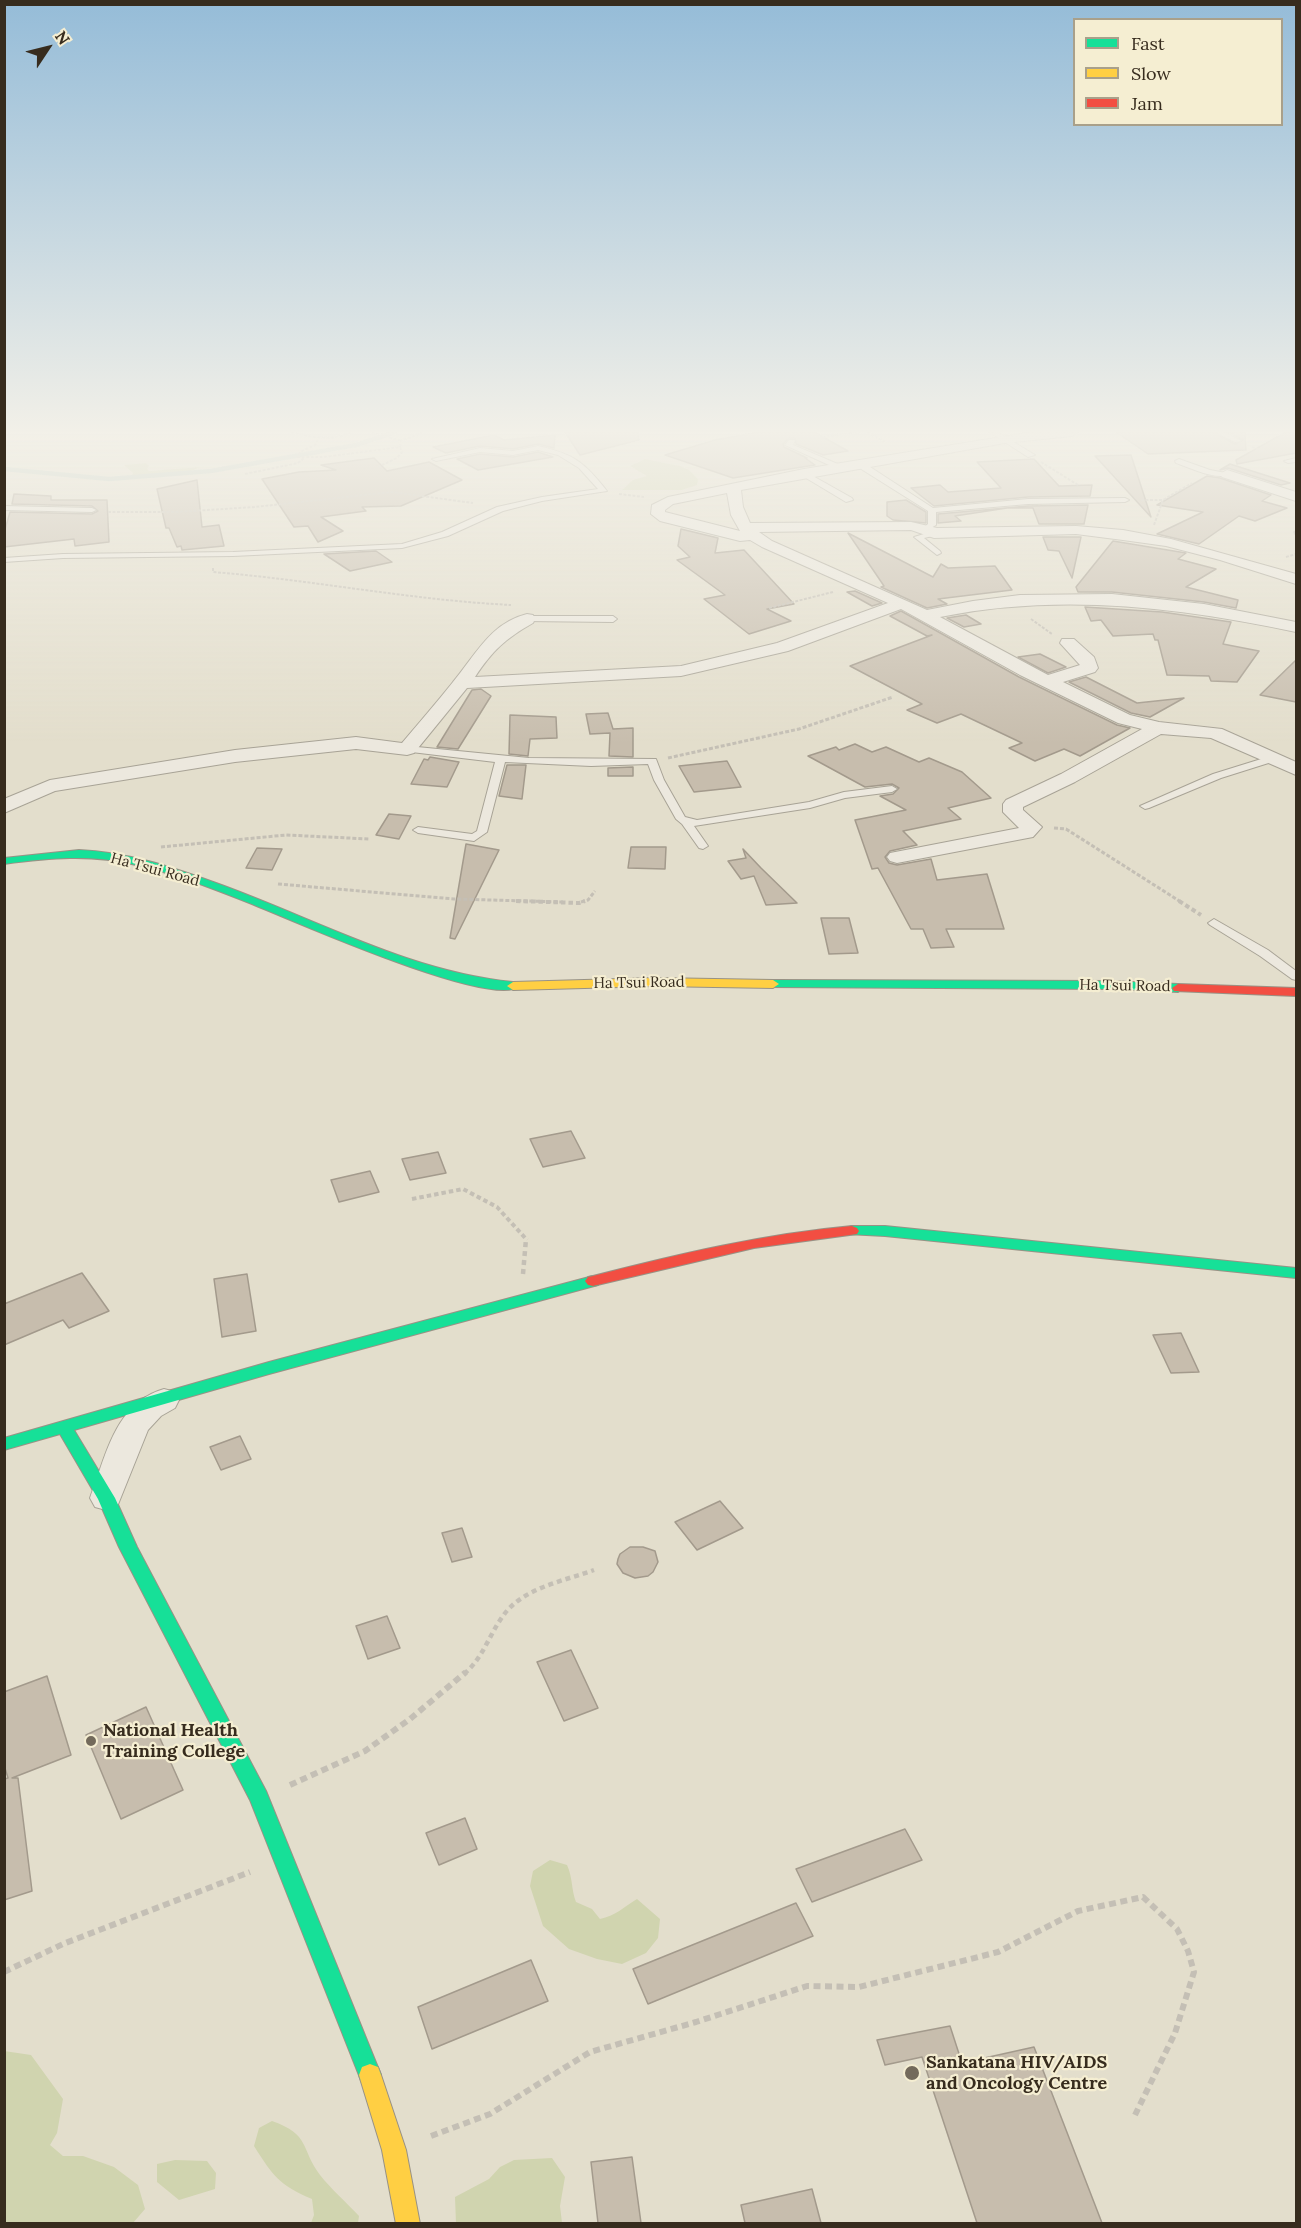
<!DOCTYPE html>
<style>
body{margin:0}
#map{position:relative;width:1301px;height:2228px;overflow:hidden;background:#e3decc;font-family:Lora,serif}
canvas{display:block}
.frame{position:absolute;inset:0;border:6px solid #372c1e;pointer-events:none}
.legend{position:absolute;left:1073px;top:18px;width:210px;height:108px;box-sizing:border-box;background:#f5eed2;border:2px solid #a9a08a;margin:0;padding:8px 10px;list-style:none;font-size:18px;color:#372c1e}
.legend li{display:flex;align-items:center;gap:12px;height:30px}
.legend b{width:30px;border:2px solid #a9a08a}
.north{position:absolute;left:18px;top:18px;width:60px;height:60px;-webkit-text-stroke:4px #f5eed2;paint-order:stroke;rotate:55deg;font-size:16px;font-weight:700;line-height:24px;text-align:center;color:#372c1e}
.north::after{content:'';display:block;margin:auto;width:21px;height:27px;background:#372c1e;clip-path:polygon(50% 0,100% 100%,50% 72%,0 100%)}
</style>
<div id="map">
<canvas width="1301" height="2228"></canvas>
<div class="frame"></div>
<ul class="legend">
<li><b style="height:8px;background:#16e098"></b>Fast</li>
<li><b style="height:8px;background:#ffcf43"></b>Slow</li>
<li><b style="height:8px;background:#f24e42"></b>Jam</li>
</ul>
<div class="north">N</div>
</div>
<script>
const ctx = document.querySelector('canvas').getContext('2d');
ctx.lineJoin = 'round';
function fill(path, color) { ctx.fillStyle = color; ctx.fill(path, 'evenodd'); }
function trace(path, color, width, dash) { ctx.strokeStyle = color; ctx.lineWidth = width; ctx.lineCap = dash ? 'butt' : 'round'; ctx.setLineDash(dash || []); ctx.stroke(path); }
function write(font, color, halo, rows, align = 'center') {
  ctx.font = font + ' Lora,serif'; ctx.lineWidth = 4.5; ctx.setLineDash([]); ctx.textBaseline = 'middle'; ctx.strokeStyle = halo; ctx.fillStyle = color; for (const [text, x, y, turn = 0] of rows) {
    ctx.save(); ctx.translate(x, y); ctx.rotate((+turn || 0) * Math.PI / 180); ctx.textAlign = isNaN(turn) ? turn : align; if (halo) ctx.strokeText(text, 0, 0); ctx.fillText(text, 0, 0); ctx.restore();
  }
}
fill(new Path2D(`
 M645,459L680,466L689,470L698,479L697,485L682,490H622L633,480L647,476L630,466Z
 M146,463L149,466L147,469L149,471L200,467L185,474L130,479L133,473L124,465Z
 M550,1860L567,1865C573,1878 571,1889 576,1902L592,1909L600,1919C615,1916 624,1907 637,1899L660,1919L658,1938L646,1953L622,1964L597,1959L569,1949L543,1926L530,1886L533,1871Z
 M4,2051L31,2055L63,2099L57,2133L50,2145L63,2156H83L114,2167L138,2185L145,2209L133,2223H5Z
 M272,2121C311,2135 300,2148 320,2175C331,2189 346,2202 359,2216L358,2223H311L314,2215L312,2199C279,2185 273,2176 254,2146L259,2128Z
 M552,2158L565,2177L560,2206L562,2223H456L455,2197L489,2179L500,2167L514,2160Z
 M175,2160L207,2161L216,2173L215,2189L179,2200L157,2182V2164Z`), '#d0d4af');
trace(new Path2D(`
 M4,469L109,479L211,471L356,445L395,432`), '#b8c9bf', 4.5);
const building = new Path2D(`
 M565,432H638L639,440L580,455Z
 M760,432H814L848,451L823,455L796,444L795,438H789L783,444L784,447L807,458H805L815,465L733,478L665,455L715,440Z
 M1116,432H1213L1235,444L1243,440L1229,432H1245L1246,450L1148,454Z
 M1286,432H1296V453L1237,464L1236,460Z
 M494,435L504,440L555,435L554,448L538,444L513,449L480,446L446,453L433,447Z
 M538,452L553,457L478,470L457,459L480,454L513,457Z
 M1131,455L1151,517L1095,456Z
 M374,458L387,471L429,462L462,480L401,506L362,507L366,511L321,517L343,531L318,542L308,526L294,527L262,479L299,472L336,470L321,465Z
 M1034,459L1059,486L1092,485L1090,496L1028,497L934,506L911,488L940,485L948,492L1001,488L977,462Z
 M1230,464L1290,483L1281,485L1228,468L1220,470Z
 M1207,476L1220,478L1271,495L1262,501L1287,508L1255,521L1239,516L1199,544L1157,534L1203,512L1157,505Z
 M197,480L202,527L219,525L224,546L182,550L181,546L177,547L169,528H166L157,489Z
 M14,494L51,496V500H107L109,542L75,546L74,539L4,547V533L10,512L92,514L98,511L92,506L12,504Z
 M906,500L926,512V523L893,520L887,516V502Z
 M1088,505L1084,524H1039L1033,508H1007L955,516L961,521L938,523V514L1028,506Z
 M681,529L718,538L715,553L744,550L794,604L767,609L791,621L749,634L704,599L725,595L677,560L690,557L678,546Z
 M848,533L933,577L941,564L948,568L995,566L1012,590L938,599L947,604L927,608L881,587L884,586Z
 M1043,537H1081L1072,578L1059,551L1048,550Z
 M1113,541L1186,553L1178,559L1216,569L1186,587L1238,600L1236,608L1204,602L1112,592H1078L1076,587Z
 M376,551L392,562L350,571L324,554Z
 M855,591L882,603L872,606L847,592Z
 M1085,607L1162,612L1231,622L1223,644L1259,651L1237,682L1211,681L1209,676L1167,675L1158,640H1155L1153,634L1113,636L1101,620L1091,621Z
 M901,611L1019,677L1117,725L1130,728L1080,756L1064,749L1035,761L1009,748L1022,743L961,714L937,723L907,710L922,704L850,666L932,635L927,636L890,616Z
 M966,615L981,624L964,627L947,618Z
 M1040,654L1066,667L1048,673L1018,657Z
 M1296,660V702L1260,695Z
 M1086,677L1137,703L1184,698L1150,717L1131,713L1069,682Z
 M481,689L491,696L458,749L437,747L472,690Z
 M608,713L613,729L633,728V757L609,756L610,733L590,734L586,714Z
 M510,715L556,717L557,738L530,739L528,756L509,754Z
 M855,744L872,752L886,747L919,762L929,758L962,772L991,798L948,808L961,819L903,831L917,845L890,851L885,857L889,863L897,865L931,859L937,880L987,874L1004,929H946L954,947L931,948L923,929H911L878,868L872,869L855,820L906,810L880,796L893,794L899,788L892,784L865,787L808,756L836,747L839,750Z
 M430,757L459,762L447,787L411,784L424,759L428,760Z
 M727,761L741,787L694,792L679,766Z
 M507,765H526L522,799L499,796Z
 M633,767V776H608V768Z
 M389,814L411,816L399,839L376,835Z
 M466,844L499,850L455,939L450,938Z
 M631,847H666L665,869L628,868Z
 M257,848L282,849L272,870L246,868Z
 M743,849L761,868L797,903L766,905L754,876L741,879L728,861L746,858Z
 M821,918H849L858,953L829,954Z
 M571,1131L585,1158L543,1167L530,1139Z
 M438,1152L446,1173L410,1180L402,1159Z
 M370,1171L379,1192L339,1202L331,1180Z
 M82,1273L109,1311L69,1328L63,1320L4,1345V1304Z
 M247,1274L256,1331L222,1337L214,1279Z
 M1181,1333L1199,1372L1171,1373L1153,1335Z
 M240,1436L251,1459L221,1470L210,1447Z
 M720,1501L743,1528L697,1550L675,1522Z
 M462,1528L472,1557L452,1562L442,1533Z
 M630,1547H643L655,1551L658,1562L653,1572L648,1576L635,1578L623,1573L617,1564L618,1559L620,1554Z
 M387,1616L400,1648L368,1659L356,1626Z
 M571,1650L598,1708L564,1721L537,1662Z
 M47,1676L71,1755L12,1778H18L32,1891L4,1900V1779L8,1778L4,1765V1692Z
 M146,1707L183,1790L121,1819L86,1735Z
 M465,1818L477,1849L439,1865L426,1833Z
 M905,1829L922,1860L812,1902L796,1869Z
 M796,1903L813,1936L648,2004L633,1969Z
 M531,1960L548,2001L432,2049L418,2007Z
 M950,2026L962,2063L1034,2047L1102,2223H977L922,2057L885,2065L877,2040Z
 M632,2157L641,2223H598L591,2162Z
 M812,2189L821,2223H745L741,2205Z`);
fill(building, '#c7bdad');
trace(building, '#a39a8c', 1.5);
const lane = new Path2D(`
 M989,432H997L1035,455L1028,457Z
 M1215,432H1224L1241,441L1235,442Z
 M789,440H795L793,445L798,447L847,468L840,470L785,445Z
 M538,446C574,454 584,462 607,491L542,501L503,511L448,536L402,548L233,556L63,558L4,562V558L63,554L233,552L402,544L442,532L497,507L542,497L598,489L579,468L558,455L538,450L513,455L480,452L436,461L432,459L480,448L513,451Z
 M1296,458V462L1288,463L1284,461Z
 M1179,459L1210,470L1231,474C1216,481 1191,468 1176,463L1175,461Z
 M858,463H864L933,508L1028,499L1125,498L1129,500L1125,502L1028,504L936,512V525L926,531L922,529L928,524V511L858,467Z
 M804,471L852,498L853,500L846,502L801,475L800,473Z
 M4,506L92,508L96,510L92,512L4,510Z
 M934,531L938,533L937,535L924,538L940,551L941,553L937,555L914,537Z
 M527,616H613L617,619L613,622L524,621L523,619Z
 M407,746L529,758L656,759L664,780L685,817L697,820L809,802L844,792L892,786L897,789L892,792L845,798L810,808L694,826L708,846L703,849L699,848L682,824L676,819L654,780L648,764L591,766L505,762L487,832L474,841L418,833L413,830L418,827L472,834L477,831L495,762L403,751L402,749Z
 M1274,755L1278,756V760L1221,778L1149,808L1145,809L1140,806L1213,774Z
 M1214,919L1268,950L1296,971V980L1292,979L1260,956L1210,925L1208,923Z`);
const street = new Path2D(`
 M1032,432H1078L1072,436L1005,443L741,490L743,507L750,523L911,522L937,528L1076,526L1123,530L1171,539L1296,574V584L1220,560L1166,546L1123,540L1076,534L934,538L911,530L759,532L772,541L927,610L973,601L1020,595L1112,594L1204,604L1296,622V632C1177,607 1060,593 940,617L1048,675L1080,665L1060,643L1062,639H1074L1094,657L1098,668L1095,672L1063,682L1130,715L1159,722L1222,729L1296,762V775L1211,738L1161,734L1075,782L1023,807V810L1042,827L1033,837L897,863L890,861L887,857L890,853L1019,828L1003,812V804L1006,800L1061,774L1142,729L1118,723L1020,675L901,609L788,651L681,676L467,688L414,753L407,755L356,749L235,762L55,791L4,813V799L50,780L235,750L356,737L402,743C419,723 437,702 453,682C475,656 490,623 527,614L533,615L535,619L533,623C505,639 493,650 475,677L681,666L777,643L888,603L762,547L750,540L740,541L660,521L651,514L652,505L668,497L804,469ZM727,493L731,515L740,531L665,512V510L673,504Z
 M1227,470L1296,492V501L1222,477L1220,474Z
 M164,1389L175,1392L179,1400L175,1408L161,1416L148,1430L117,1507L106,1510L95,1507L90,1498C106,1456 115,1403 164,1389Z`);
const fast = new Path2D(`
 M79,850C127,852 172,867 216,883C314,918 409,972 513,982L519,986C494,1010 289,919 252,904C214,889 176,874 136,865C91,854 49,858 4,864V858Z
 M773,980L1111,981L1178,984L1184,988L1178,992L1111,989L769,987L767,984L769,981Z
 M852,1226H885L1296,1268V1278L885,1236L847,1234L845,1231L847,1228Z
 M593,1276L598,1277L601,1281L598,1285L269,1374L74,1430L115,1498L137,1547L266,1791L381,2075L378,2083L370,2086L362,2083L250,1800L119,1547L98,1499L60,1434L4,1450V1438L269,1362Z`);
const slow = new Path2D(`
 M656,978L773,980L779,984L773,988L656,986L513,990L507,986L513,982Z
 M370,2064L378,2067L381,2075L406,2150L420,2224H396L382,2150L359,2075L362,2067Z`);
const jam = new Path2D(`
 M1178,984L1296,988V996L1174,991L1172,988Z
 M852,1226L857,1228L859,1231L857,1234L754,1248L593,1286L588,1285L585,1281L588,1277L593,1276C679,1254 764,1234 852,1226Z`);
trace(lane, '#a8a396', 2);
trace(street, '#a8a396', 2);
trace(fast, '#989285', 2);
trace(slow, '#989285', 2);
trace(jam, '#989285', 2);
trace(new Path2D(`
 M291,432C313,438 331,441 353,432
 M372,432L401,441
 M867,432L885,442
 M813,438L860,432
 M318,440L315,445L300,452L298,457H324L400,447L402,452L397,458L378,467
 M400,447L401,441L424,432
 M1252,447L1273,455
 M1041,462L1078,485
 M245,474L298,463L304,458
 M619,494L644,497
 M1141,500H1163L1192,483
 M108,512H176L255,507L392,492L473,503
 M1154,525L1163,500
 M1296,531L1293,533L1296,534
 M1286,557L1296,554
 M213,568V572C313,580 411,600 511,605
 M769,608L833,592
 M1031,619L1052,634`), '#c4bfb5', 2, [3, 1.5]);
trace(new Path2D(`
 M668,758L799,729L893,697
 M1054,828L1066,829L1181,902
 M161,847L286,835L369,839
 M278,884L454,899L563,902
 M581,902L588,900L595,891`), '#c4bfb5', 3, [4, 2]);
trace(new Path2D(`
 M516,901L579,903L585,901
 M1179,901L1201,915
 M412,1199L463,1189L497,1207L527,1240`), '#c4bfb5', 4, [4.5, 3]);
trace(new Path2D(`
 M523,1274L526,1239
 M464,1674C483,1658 489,1635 503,1616C522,1588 564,1581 594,1570`), '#c4bfb5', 4.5, [5, 4]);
trace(new Path2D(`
 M290,1785L365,1751L410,1719L466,1672
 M4,1972L63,1944L250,1872
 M431,2136L490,2114L590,2052L696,2022L807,1986L859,1987L998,1952L1078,1911L1143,1897L1177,1929L1188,1951L1194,1972L1175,2033L1135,2115`), '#c4bfb5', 6, [7, 4.5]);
fill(lane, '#ece8de');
fill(street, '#ece8de');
fill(fast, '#16e098');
fill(slow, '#ffcf43');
fill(jam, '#f24e42');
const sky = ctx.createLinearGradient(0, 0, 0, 744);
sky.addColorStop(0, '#95bcd8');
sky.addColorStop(0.58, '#f2f0e8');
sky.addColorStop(1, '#f2f0e800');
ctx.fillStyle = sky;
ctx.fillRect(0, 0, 1301, 744);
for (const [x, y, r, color] of [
 [91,1741,6,"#736a5b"],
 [912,2073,8,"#736a5b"]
]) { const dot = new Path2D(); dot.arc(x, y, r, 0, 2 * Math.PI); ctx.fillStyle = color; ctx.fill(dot); trace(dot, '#f5eed2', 2); }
write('15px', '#372c1e', '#f5eed2', [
 ["Ha Tsui Road",155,870,15],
 ["Ha Tsui Road",639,983,-1],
 ["Ha Tsui Road",1125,986,1]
]);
write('bold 18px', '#372c1e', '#f5eed2', [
 ["National Health",103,1731],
 ["Training College",103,1752],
 ["Sankatana HIV/AIDS",926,2063],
 ["and Oncology Centre",926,2084]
], 'left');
</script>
